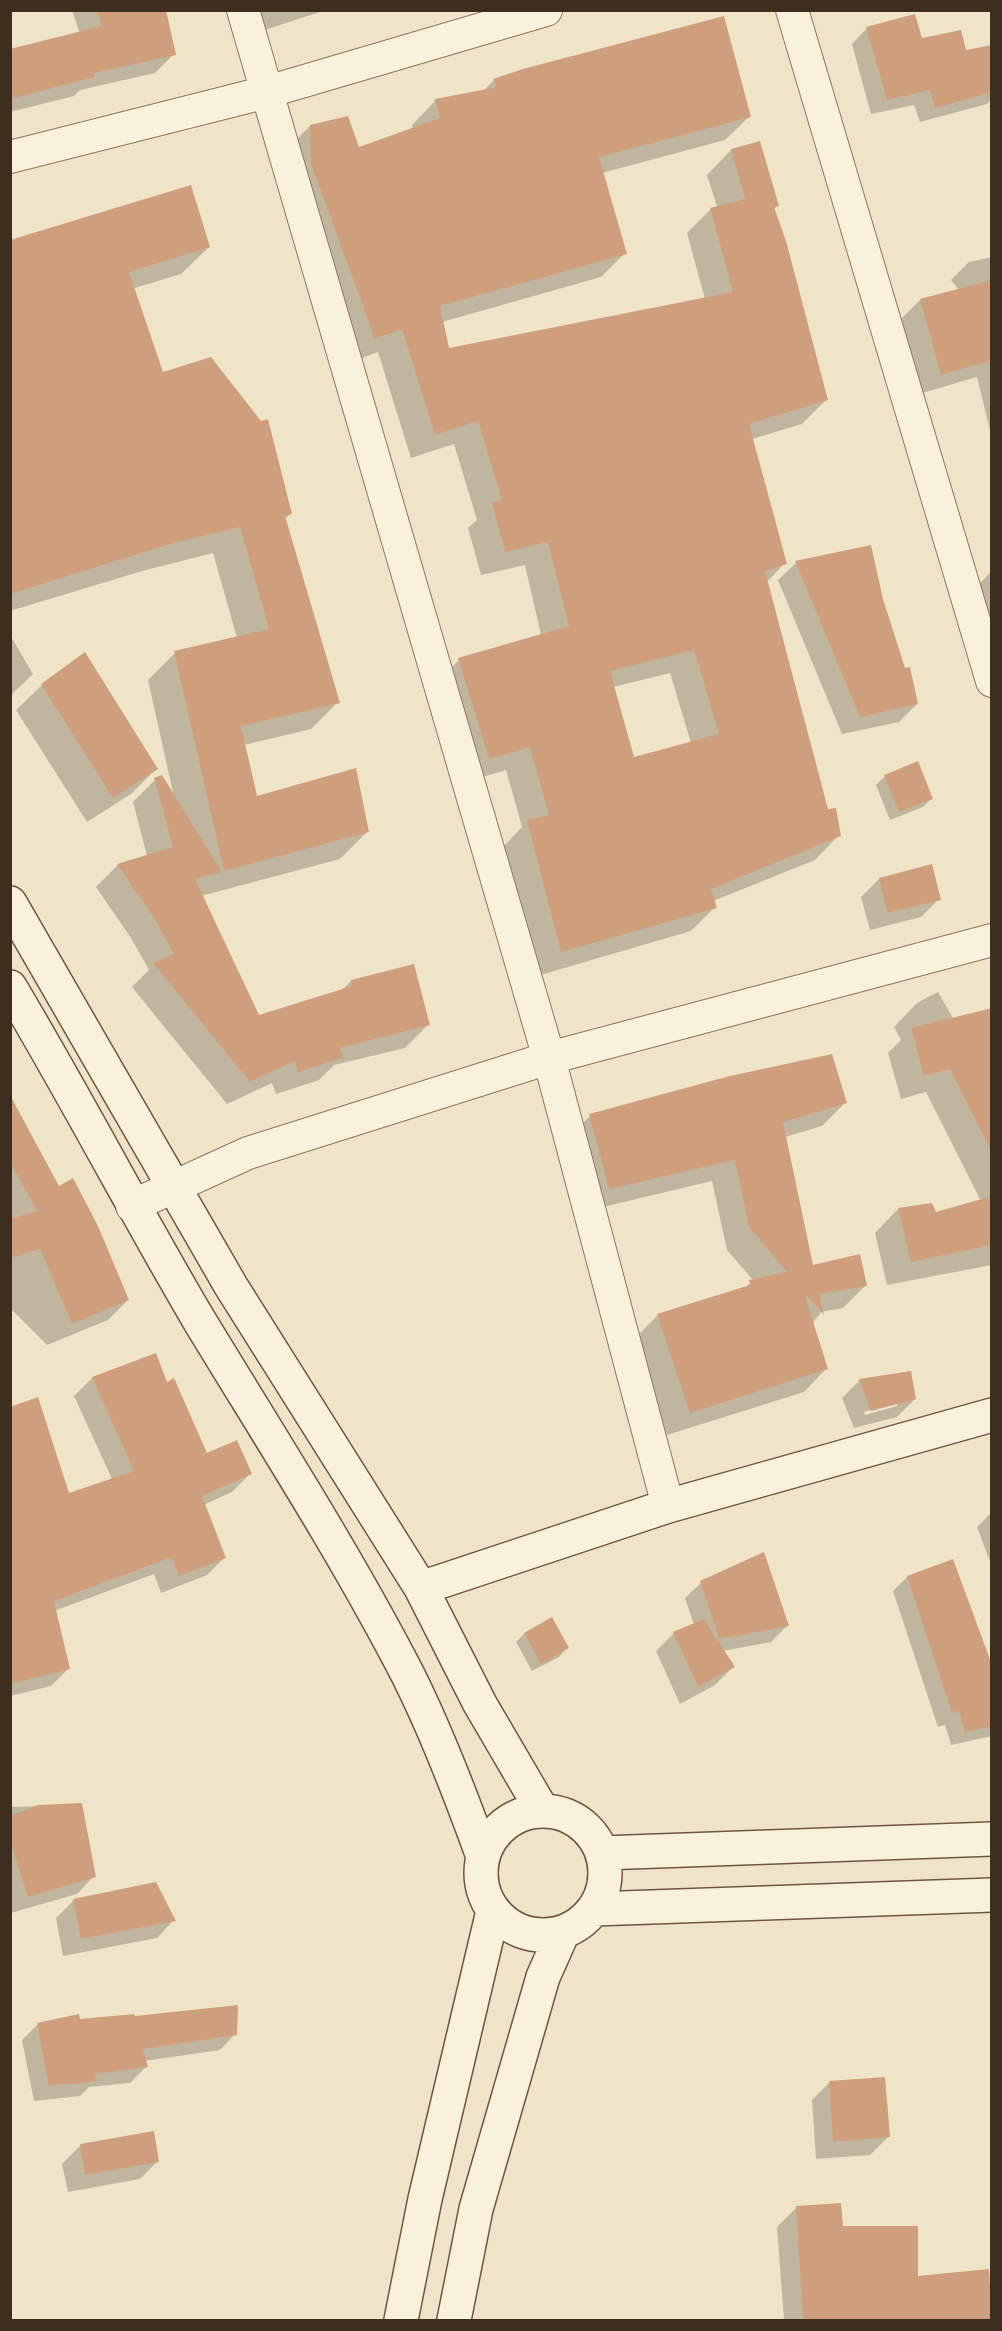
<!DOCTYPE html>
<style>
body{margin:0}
#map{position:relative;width:1002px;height:2331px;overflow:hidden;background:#f0e4c8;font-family:"PT Serif",serif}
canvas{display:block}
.frame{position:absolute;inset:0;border:12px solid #3d2e20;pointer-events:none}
</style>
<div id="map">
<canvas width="1002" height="2331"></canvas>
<div class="frame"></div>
</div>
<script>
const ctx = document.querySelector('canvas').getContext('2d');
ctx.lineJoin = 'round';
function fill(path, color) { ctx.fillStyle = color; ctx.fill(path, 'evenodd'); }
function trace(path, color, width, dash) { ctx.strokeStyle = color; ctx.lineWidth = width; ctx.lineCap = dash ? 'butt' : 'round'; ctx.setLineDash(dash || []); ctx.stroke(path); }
fill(new Path2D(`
 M72,10H164L174,54L155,73L80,90L74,96L10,112V50L80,34Z
 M255,10H326L262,31Z
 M867,28L965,52L992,50V99L987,104L920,122L914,105L871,114L852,44Z
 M494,80L750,116L725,140L602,173L625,253L601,277L442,322L448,349L705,299L687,233L711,209L717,207L707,175L731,150L759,142L778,205L773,210L826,400L802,424L752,439L785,563L767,582L827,811L839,835L815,860L713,901L715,907L691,931L537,976L504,846L522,827L506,770L465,782L435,684L459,660L541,635L525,565L481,575L468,528L477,520L454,444L411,458L378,352L351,362L286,150L310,126L358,149L413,129L412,125L436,100L483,91ZM670,673L691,743L633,759L613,687Z
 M10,242L209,247L181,274L10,326Z
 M992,257V439L977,377L922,393L901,319L920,300L959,290L951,280L969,262Z
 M10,369L162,374L291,513L284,520L338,702L311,729L244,745L255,798L367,832L340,859L201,896L258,1017L341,991L351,981L428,1025L405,1048L334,1065L319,1080L276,1094L272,1083L227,1104L132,987L149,970L131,938L96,887L118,865L147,856L133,802L155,780L174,797L148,680L175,653L237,638L213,553L142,571L10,611Z
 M796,563L881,599L917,704L899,722L842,734L778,580Z
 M992,571V654L970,593Z
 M10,635L33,674L10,696Z
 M42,685L156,769L131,794L87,822L16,710Z
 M885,776L932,798L923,807L890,820L876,785Z
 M879,879L939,899L921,917L870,930L861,897Z
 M938,992L992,1085V1265L887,1285L875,1233L898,1209L935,1214L981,1201L926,1092L901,1099L888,1053L901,1040L894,1027L917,1003Z
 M10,1098L58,1188L128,1300L108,1320L47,1345L10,1308Z
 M845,1103L822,1126L785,1137L812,1267L866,1285L843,1308L821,1312L812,1324L826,1369L804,1392L667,1435L635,1338L658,1315L744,1288L754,1281L727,1250L712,1181L586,1211L568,1138L590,1116Z
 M155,1355L166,1384L206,1455L250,1474L232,1492L203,1505L225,1557L207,1575L161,1593L154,1574L54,1611L69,1668L51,1686L10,1696V1409L68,1495L112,1479L74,1396L92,1378Z
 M910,1373L915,1399L897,1417L854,1428L842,1398L859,1381ZM897,1403V1406L865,1415L864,1412Z
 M992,1512V1567L977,1527Z
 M907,1577L992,1669V1736L951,1745L945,1725L938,1727L893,1591Z
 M701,1583L787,1626L771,1642L722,1651L733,1667L715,1685L680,1704L656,1651L674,1633L694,1625L685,1598Z
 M551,1619L567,1648L559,1657L532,1671L516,1642L524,1634Z
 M80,1805L94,1876L77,1894L11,1913L10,1807Z
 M74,1900L174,1920L157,1938L63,1956L56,1918Z
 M134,2018L235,2034L220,2050L144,2061L146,2067L130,2083L89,2087L80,2096L34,2101L22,2040L38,2024Z
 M830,2082L888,2137L870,2155L816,2159L812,2100Z
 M80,2146L158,2161L140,2179L68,2192L62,2164Z
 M796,2208L916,2278L992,2316V2320H784L777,2227Z`), '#0003');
fill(new Path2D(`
 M97,10H166L176,55L94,73L95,77L10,99V49L102,26Z
 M915,14L922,38L961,30L966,50L992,45V92L935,108L930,90L887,100L866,27Z
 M724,16L751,117L599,157L627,254L440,306L449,348L733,292L710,208L745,199L731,149L760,141L779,206L774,207L786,241L828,400L749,424L787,564L765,571L828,809L836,808L841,836L711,889L717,908L561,952L527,820L549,815L530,747L489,759L458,658L569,626L548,542L505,552L492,503L502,500L478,421L435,435L402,329L375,339L311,164L310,125L348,116L359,147L440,118L435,99L497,87L493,79L523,69ZM694,650L719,734L634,757L610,671Z
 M191,185L210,247L129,272L163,372L211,357L261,421L268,419L292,514L285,516L340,703L241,726L257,796L356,768L369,832L224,871L174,651L269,629L240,527L170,544L10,594V240Z
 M992,280V360L941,375L920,299Z
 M871,545L883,599L905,668L910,667L918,704L860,717L795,561Z
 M85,652L158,769L113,798L41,684Z
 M918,761L933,799L899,812L884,775Z
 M162,775L222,872L195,879L259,1015L352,986L351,980L414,964L430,1025L340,1048L343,1058L298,1072L295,1061L250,1082L153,963L174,954L153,916L117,864L173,847L154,778Z
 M932,864L941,900L887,913L879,878Z
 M992,1008V1153L950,1069L924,1076L911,1028Z
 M832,1054L847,1103L783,1122L813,1265L860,1254L867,1286L819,1294L824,1315L808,1296H805L828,1369L690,1413L657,1314L750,1285L749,1280L787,1272L749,1227L735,1160L609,1189L589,1114L730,1076Z
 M10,1095L59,1186L73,1178L98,1226L129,1300L72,1324L40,1249L10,1258V1219L37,1211L10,1162Z
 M992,1196V1245L911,1262L898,1208L932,1203L936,1212Z
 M156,1353L167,1382L174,1378L207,1453L237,1440L252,1474L202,1496L226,1558L179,1576L172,1557L54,1601L70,1669L10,1684V1407L38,1397L69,1493L134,1471L92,1377Z
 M911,1371L916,1399L871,1411L859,1379Z
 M764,1552L789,1626L719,1639L700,1581Z
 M953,1559L992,1665V1726L965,1732L959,1711L952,1713L907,1576Z
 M552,1617L569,1648L541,1664L524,1633Z
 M704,1619L735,1667L698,1687L673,1632Z
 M82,1803L96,1877L28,1897L10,1841V1816L38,1805Z
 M156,1882L176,1921L81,1939L73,1899Z
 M238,2005L237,2035L143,2049L148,2067L95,2074L97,2081L49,2086L37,2023L79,2014L80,2019L134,2014L135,2016Z
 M885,2077L890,2137L833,2142L829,2081Z
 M154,2131L159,2162L85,2175L80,2144Z
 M841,2203L843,2226H918V2276L989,2269L992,2320H803L796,2206Z`), '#cf9f7d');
const street = new Path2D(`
 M243,10L549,1058L668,1506
 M792,10L992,681
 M10,157L267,92L546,10
 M132,1206L248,1153L549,1058L992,940`);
const secondary = new Path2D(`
 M10,903L231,1286L421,1588L480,1704L542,1810
 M10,987C76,1097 134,1210 199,1320C270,1437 345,1553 408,1675C437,1733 460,1793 482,1854
 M421,1588L668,1506L992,1415
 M481 1873a62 62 0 1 1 124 0a62 62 0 1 1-124 0Z
 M602,1853L992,1839
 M594,1909L992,1895
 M401,2320L425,2199L493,1911
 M454,2320L476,2209L543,1977L563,1932`);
trace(street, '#8d765c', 34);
trace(secondary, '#6f573f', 36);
trace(street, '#faf1dc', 32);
trace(secondary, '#faf1dc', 33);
</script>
